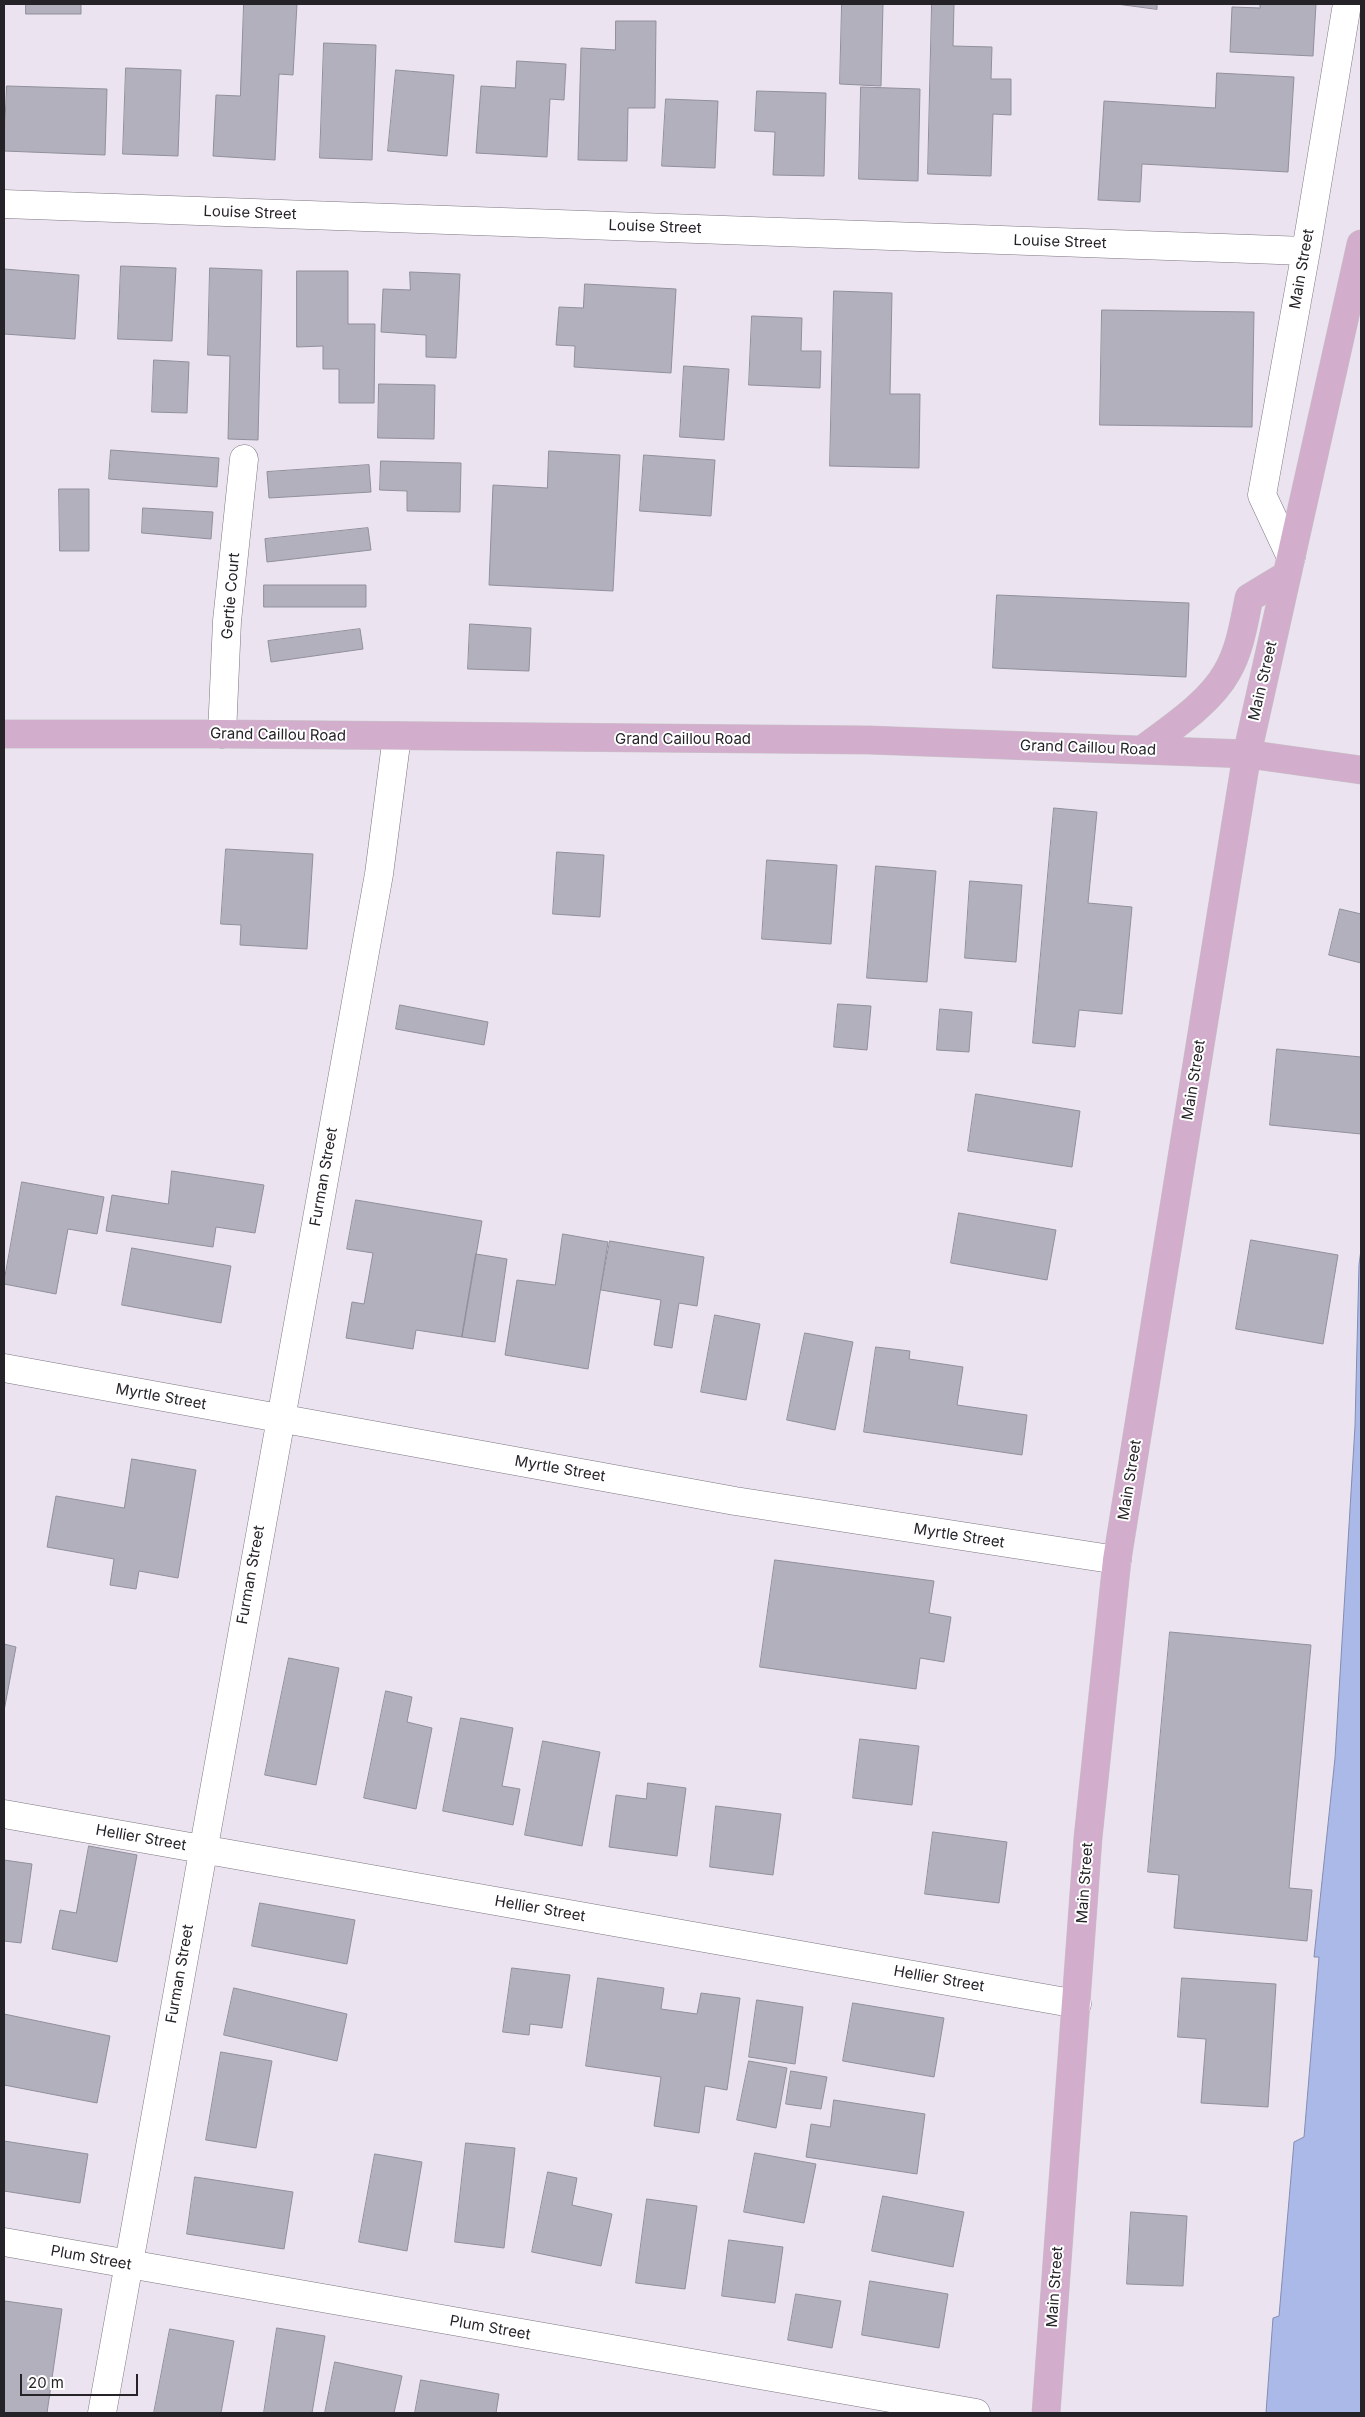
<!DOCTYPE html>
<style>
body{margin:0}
#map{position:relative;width:1365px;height:2417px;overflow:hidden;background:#ebe4f0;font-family:Inter,sans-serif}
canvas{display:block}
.frame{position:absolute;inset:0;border:5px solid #262328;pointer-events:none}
.scale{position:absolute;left:20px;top:2374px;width:118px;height:22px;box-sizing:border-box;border:2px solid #262328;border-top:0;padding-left:6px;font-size:15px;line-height:18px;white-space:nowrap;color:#262328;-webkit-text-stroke:4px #fff;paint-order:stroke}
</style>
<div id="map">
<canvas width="1365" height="2417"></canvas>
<div class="frame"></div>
<div class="scale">20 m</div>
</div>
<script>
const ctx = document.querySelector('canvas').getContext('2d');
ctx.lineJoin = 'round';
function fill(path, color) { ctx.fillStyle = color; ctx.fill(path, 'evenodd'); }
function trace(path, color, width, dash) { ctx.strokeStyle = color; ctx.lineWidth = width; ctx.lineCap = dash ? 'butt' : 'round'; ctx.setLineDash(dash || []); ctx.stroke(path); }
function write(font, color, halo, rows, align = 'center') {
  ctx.font = font + ' Inter,sans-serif'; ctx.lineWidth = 4; ctx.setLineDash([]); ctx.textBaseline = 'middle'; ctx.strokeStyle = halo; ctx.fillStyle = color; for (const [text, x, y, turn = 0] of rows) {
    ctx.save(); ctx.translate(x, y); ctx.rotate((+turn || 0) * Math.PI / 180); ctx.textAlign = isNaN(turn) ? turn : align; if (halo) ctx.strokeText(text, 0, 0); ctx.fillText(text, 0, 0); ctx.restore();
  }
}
const water = new Path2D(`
 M1361,1250V2413H1266L1273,2318L1279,2316L1294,2142L1304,2137L1319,1957H1314L1335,1758L1355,1426L1359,1265Z`);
fill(water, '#abb9e9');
trace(water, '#838caf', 1);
const building = new Path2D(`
 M26,4H81V14H26Z
 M244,4H297L293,75L279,74L275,160L213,156L216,95L240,96Z
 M842,4H883L881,86L840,84Z
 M932,4H954L953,46L992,47L991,79H1011V115L993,114L991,176L928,174Z
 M1117,4H1157V9Z
 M1260,4H1316L1313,56L1230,52L1232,7L1260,8Z
 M616,21H656L655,108H628L627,161L578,160L581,48L615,50Z
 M324,43L376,45L372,160L320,158Z
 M517,61L566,64L564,100L550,99L547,157L476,153L481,86L515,88Z
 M126,68L181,70L178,156L123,154Z
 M396,70L454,75L447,156L388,151Z
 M1217,73L1294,77L1288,172L1142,164L1140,202L1098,200L1104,101L1215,108Z
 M7,86L107,89L105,155L4,151Z
 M861,87L920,89L918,181L859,179Z
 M757,91L826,93L824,176L773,175L775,132L755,131Z
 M666,99L718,101L715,168L662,166Z
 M121,266L176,268L172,341L118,339Z
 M210,268L262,270L258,440L228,439L230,356L208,355Z
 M4,269L79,275L75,339L4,334Z
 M297,271H348V324H375L374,403H339V369H323V346L297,347Z
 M410,272L460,274L456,358L426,357V335L381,332L383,289L410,290Z
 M585,284L676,289L671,373L574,367L575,346L556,345L559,307L583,308Z
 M834,291L892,293L890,394H920L919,468L830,466Z
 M1102,310L1254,312L1252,427L1100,425Z
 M752,316L802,318L801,351H821L820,388L749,385Z
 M154,360L189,362L187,413L152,412Z
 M684,366L729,369L724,440L680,437Z
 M379,384L435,385L434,439L378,438Z
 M111,450L219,458L217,487L109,479Z
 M549,451L620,455L613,591L489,585L493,485L547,488Z
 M644,455L715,460L711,516L640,511Z
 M381,461L461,463L460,512L407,511V491L380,490Z
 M369,465L371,492L269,498L267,472Z
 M59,489H89V551H60Z
 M143,508L213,512L211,539L142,533Z
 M368,528L371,550L267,562L265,539Z
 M264,585H366V607H264Z
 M997,595L1189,603L1186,677L993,668Z
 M470,624L531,628L529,671L468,669Z
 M360,629L363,649L271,662L268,641Z
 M1054,808L1097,812L1088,903L1132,907L1122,1014L1079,1010L1075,1047L1033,1043Z
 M226,849L313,854L307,949L240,945L241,925L221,924Z
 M557,852L604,855L600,917L553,914Z
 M767,860L837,865L831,944L762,939Z
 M876,866L936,871L927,982L867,978Z
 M970,881L1022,885L1016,962L965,958Z
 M1340,909L1361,914V963L1329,955Z
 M838,1004L871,1006L867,1050L834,1047Z
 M400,1005L488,1022L484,1045L396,1029Z
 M940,1009L972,1012L969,1052L937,1050Z
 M1277,1049L1361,1057V1134L1270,1125Z
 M976,1094L1080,1111L1072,1167L968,1151Z
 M172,1171L264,1185L255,1233L216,1227L213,1247L106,1231L112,1195L168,1204Z
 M22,1182L104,1197L97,1234L68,1229L56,1294L4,1284Z
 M356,1200L482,1221L462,1337L416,1330L413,1349L346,1338L352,1302L364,1304L373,1253L347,1249Z
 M959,1213L1056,1230L1047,1280L951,1263Z
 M563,1234L608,1242L588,1369L505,1355L517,1280L555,1285Z
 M1251,1240L1338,1255L1323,1344L1236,1329Z
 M610,1241L704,1257L697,1306L679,1303L672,1348L654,1345L661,1300L601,1290Z
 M132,1248L231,1266L221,1323L122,1305Z
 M476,1254L507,1259L495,1342L462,1337Z
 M715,1315L760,1324L746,1400L701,1392Z
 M805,1333L853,1342L835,1430L787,1420Z
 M876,1347L910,1351L909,1359L963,1367L957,1405L1027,1415L1022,1455L864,1432Z
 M132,1459L196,1470L178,1578L139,1571L136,1589L110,1585L114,1559L47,1547L56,1496L124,1508Z
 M775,1560L934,1581L929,1613L951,1617L944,1662L920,1658L916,1689L760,1667Z
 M1170,1632L1311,1645L1289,1888L1312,1890L1307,1941L1174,1928L1179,1875L1148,1872Z
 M4,1644L16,1647L4,1711Z
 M289,1658L339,1668L316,1785L265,1775Z
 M386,1691L412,1697L407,1722L432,1728L416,1809L364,1798Z
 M461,1718L513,1728L502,1786L520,1789L513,1825L443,1811Z
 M860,1739L919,1746L912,1805L853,1798Z
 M543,1741L600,1752L582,1846L525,1835Z
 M648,1783L686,1788L677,1856L609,1847L616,1795L646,1799Z
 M716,1806L781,1814L773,1875L710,1867Z
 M933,1832L1007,1842L999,1903L925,1894Z
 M89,1846L137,1855L117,1962L52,1949L60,1910L76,1913Z
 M4,1860L32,1864L21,1943L4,1941Z
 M260,1903L355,1920L347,1964L252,1946Z
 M512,1968L570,1975L562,2028L530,2024L529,2035L503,2032Z
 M598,1978L664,1988L661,2009L697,2014L701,1993L740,1998L727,2090L705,2086L699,2133L654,2126L661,2077L586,2066Z
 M1182,1978L1276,1984L1268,2107L1201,2103L1206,2039L1178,2037Z
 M234,1988L347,2014L337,2061L224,2035Z
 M757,2000L803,2007L795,2064L749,2057Z
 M853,2003L944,2018L934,2077L843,2061Z
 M4,2014L110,2036L97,2103L4,2085Z
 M221,2052L272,2061L256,2148L206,2140Z
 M749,2061L787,2068L776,2128L737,2120Z
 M791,2071L827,2077L821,2109L786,2104Z
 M834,2100L925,2114L917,2174L806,2157L811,2124L830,2127Z
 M4,2141L88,2154L80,2203L4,2191Z
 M466,2143L515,2148L504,2248L455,2242Z
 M755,2153L816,2164L804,2223L744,2212Z
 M375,2154L422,2162L407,2251L359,2242Z
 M548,2172L577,2178L572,2205L612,2214L601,2266L532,2252Z
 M195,2177L293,2192L284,2249L187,2234Z
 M883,2196L964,2212L953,2267L872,2251Z
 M647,2199L697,2206L685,2289L636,2283Z
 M1131,2212L1187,2216L1183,2286L1127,2284Z
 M729,2240L783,2247L775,2303L722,2296Z
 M870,2281L948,2294L939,2348L862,2335Z
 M796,2294L841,2301L832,2348L788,2340Z
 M5,2301L62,2309L47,2413H4Z
 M277,2328L325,2336L312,2413H264Z
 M170,2329L234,2341L221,2413H154Z
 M335,2362L402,2376L394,2413H325Z
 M421,2380L499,2394L496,2413H415Z`);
fill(building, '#b2b0bc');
trace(building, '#918f9b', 1);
const minor = new Path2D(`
 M4,204L1306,251
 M1291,557L1262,495L1306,251L1347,4
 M222,734L227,621L244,459
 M4,1368L735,1501L1117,1560
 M4,1814L1077,2004
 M4,2242L976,2413
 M102,2413L379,874L397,736`);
const major = new Path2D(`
 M4,734H222L869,740L1247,754L1361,770
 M1142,750C1170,729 1210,703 1227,672C1240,650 1244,622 1249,598L1287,575
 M1046,2413L1088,1838L1117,1560L1247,754L1361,244`);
trace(minor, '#7d7681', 29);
trace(major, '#c7c6c7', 29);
trace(minor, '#fff', 28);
trace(major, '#d2adcc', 28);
write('15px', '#262328', '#fff', [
 ["Louise Street",250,213,2],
 ["Louise Street",655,227,2],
 ["Louise Street",1060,242,2],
 ["Main Street",1302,269,-80],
 ["Gertie Court",231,596,-85],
 ["Main Street",1263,681,-77],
 ["Grand Caillou Road",278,735,1],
 ["Grand Caillou Road",683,739],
 ["Grand Caillou Road",1088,748,2],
 ["Main Street",1194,1080,-81],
 ["Furman Street",324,1177,-80],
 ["Myrtle Street",161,1397,10],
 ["Myrtle Street",560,1469,10],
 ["Main Street",1130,1480,-81],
 ["Myrtle Street",959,1536,9],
 ["Furman Street",251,1575,-80],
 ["Hellier Street",141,1838,10],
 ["Main Street",1085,1883,-86],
 ["Hellier Street",540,1909,10],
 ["Furman Street",180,1974,-80],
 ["Hellier Street",939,1979,10],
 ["Plum Street",91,2258,10],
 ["Main Street",1055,2287,-86],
 ["Plum Street",490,2328,10]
]);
</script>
